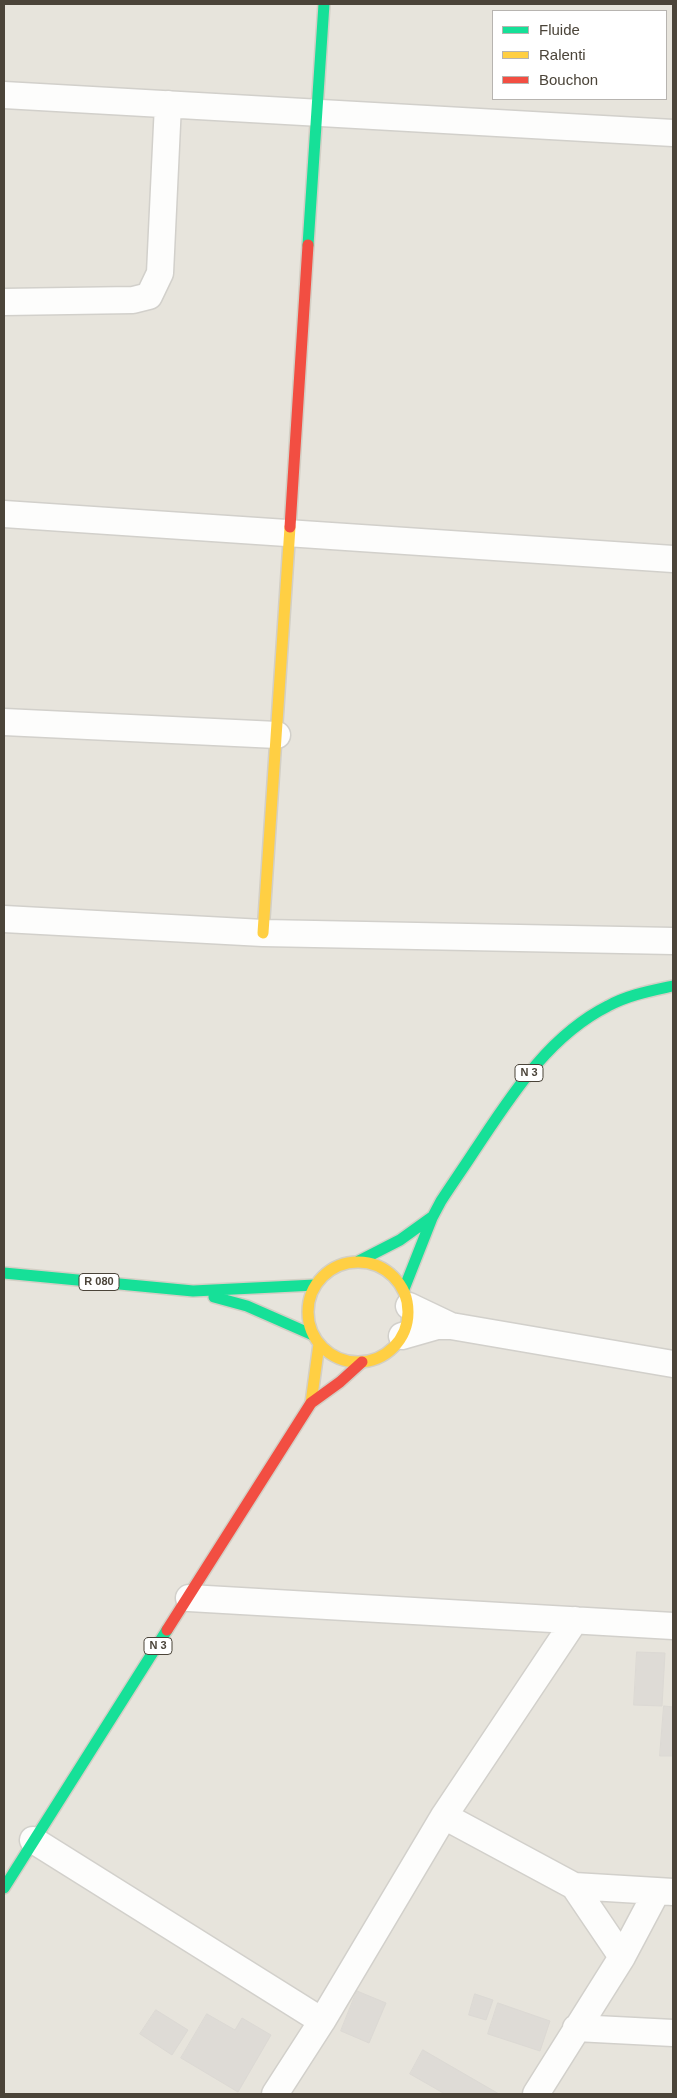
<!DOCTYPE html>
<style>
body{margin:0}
#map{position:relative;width:677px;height:2098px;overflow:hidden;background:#f4f2ee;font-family:Helvetica,sans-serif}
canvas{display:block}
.frame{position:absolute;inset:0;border:5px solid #4b4439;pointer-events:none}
.legend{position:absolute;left:492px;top:10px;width:175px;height:90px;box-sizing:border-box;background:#fff;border:1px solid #b7b4b0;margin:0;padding:6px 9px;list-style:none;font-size:15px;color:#4b4439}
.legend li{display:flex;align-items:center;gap:10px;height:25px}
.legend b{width:25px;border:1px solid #b7b4b0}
</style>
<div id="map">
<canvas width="677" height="2098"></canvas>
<div class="frame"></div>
<ul class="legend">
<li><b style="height:6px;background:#16e098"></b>Fluide</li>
<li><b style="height:6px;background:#ffcf43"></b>Ralenti</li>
<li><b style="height:6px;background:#f24e42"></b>Bouchon</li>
</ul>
</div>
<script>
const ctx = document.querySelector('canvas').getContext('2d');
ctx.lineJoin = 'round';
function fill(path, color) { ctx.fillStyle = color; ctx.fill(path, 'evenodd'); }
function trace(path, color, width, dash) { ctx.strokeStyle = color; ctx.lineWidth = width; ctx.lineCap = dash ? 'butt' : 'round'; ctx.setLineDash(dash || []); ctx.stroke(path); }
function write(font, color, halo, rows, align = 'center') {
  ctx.font = font + ' Helvetica,sans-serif'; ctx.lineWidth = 5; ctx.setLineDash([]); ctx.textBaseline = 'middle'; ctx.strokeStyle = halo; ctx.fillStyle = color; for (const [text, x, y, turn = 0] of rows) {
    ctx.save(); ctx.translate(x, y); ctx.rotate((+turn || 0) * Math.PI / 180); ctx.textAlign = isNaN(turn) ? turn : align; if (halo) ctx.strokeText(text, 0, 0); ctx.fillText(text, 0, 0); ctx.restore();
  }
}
fill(new Path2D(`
 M4,4H673V2094H4ZM493,11H666V99H493Z`), '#e7e4dc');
const building = new Path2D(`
 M637,1652L665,1653L662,1706L634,1705Z
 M664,1706L673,1707V1756H660Z
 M357,1991L386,2003L369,2043L341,2031Z
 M475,1994L493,2000L486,2020L469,2015Z
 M498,2003L550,2021L540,2051L488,2034Z
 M156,2010L188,2030L172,2055L140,2034Z
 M207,2014L235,2030L242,2018L271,2035L238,2092L181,2058Z
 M423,2050L499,2094H445L410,2074Z`);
fill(building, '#dedbd6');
trace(building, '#dcd9d4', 1);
const street = new Path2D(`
 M4,95L673,133
 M4,302L133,300L149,296L160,273L168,104
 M4,514L673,559
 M4,722L277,735
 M4,919L263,933L673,941
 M409,1306L451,1326
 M402,1336L437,1326H451L673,1364
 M189,1598L673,1626
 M444,1816L574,1886L673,1892
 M33,1840L322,2021
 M574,1886L622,1957
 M576,2028L673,2033
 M275,2094L322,2021L444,1816L575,1620
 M536,2094L622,1957L657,1891`);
const fast = new Path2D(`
 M308,245L324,4
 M359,1261L400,1240L432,1217
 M4,1273L193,1291L315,1285
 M404,1289L432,1218L441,1201C452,1184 464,1167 475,1150C511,1096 548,1036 608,1006C628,995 650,991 673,986
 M214,1297L247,1306L313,1335
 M4,1888L167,1630`);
const slow = new Path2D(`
 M263,933L290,527
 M308 1312a50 50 0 1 1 100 0a50 50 0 1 1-100 0Z
 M311,1403L319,1344`);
const jam = new Path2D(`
 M290,527L308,245
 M167,1630L311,1403L340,1382L362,1362`);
trace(street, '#d2d0cb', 29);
trace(fast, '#d3cfc5', 14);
trace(slow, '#d3cfc5', 14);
trace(jam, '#d3cfc5', 14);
trace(street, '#fdfdfc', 26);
trace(fast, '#16e098', 11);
trace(slow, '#ffcf43', 11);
trace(jam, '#f24e42', 11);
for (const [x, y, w] of [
 [529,1073,28],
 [99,1282,40],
 [158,1646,28]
]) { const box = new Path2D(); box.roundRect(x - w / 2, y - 8.5, w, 17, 4); ctx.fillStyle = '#fff'; ctx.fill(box); trace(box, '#4b4439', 1); }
write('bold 11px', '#4b4439', null, [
 ["N 3",529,1073],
 ["R 080",99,1282],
 ["N 3",158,1646]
]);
</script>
